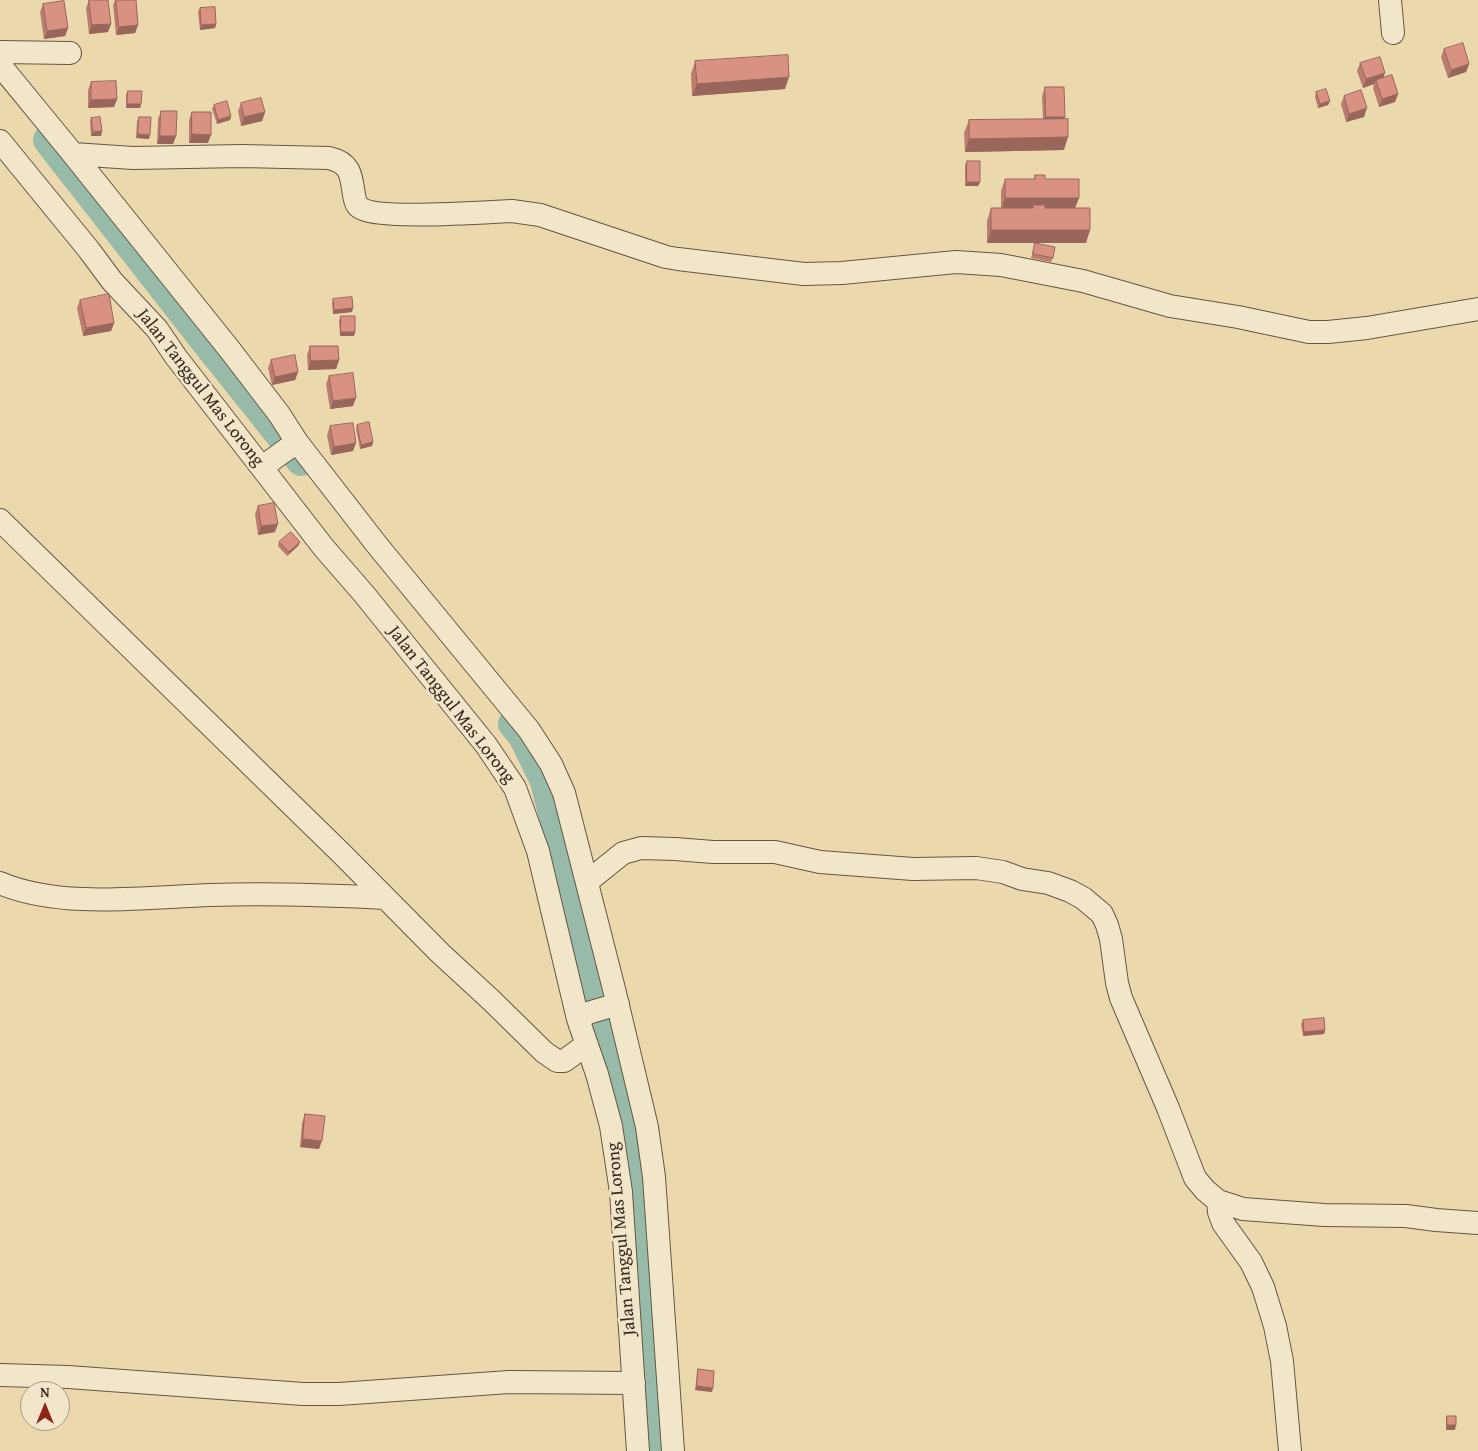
<!DOCTYPE html>
<style>
body{margin:0}
#map{position:relative;width:1478px;height:1451px;overflow:hidden;background:#ebd9ad;font-family:"Gentium Book Plus",serif}
canvas{display:block}
.north{position:absolute;left:20px;top:1381px;width:50px;height:50px;box-sizing:border-box;background:#f2e6ca;border:1px solid #a79b86;border-radius:50%;rotate:0deg;font-size:14px;font-weight:700;line-height:20px;text-align:center;color:#372b21}
.north::after{content:'';display:block;margin:auto;width:18px;height:22px;background:#8f2418;clip-path:polygon(50% 0,100% 100%,50% 72%,0 100%)}
</style>
<div id="map">
<canvas width="1478" height="1451"></canvas>
<div class="north">N</div>
</div>
<script>
const ctx = document.querySelector('canvas').getContext('2d');
ctx.lineJoin = 'round';
function trace(path, color, width, dash) { ctx.strokeStyle = color; ctx.lineWidth = width; ctx.lineCap = dash ? 'butt' : 'round'; ctx.setLineDash(dash || []); ctx.stroke(path); }
function fill(path, color) { ctx.fillStyle = color; ctx.fill(path, 'evenodd'); }
function write(font, color, halo, rows, align = 'center') {
  ctx.font = font + ' "Gentium Book Plus",serif'; ctx.lineWidth = 5; ctx.setLineDash([]); ctx.textBaseline = 'middle'; ctx.strokeStyle = halo; ctx.fillStyle = color; for (const [text, x, y, turn = 0] of rows) {
    ctx.save(); ctx.translate(x, y); ctx.rotate((+turn || 0) * Math.PI / 180); ctx.textAlign = isNaN(turn) ? turn : align; if (halo) ctx.strokeText(text, 0, 0); ctx.fillText(text, 0, 0); ctx.restore();
  }
}
trace(new Path2D(`
 M48,140L202,337L301,461
 M513,724L523,736L545,781L584,942L634,1139L643,1233L656,1451`), '#98baa9', 30);
const minor = new Path2D(`
 M1390,0L1393,33
 M0,52L70,53
 M0,65L73,154L133,158L242,156L329,158C351,163 351,175 354,195C355,199 355,203 358,206C372,221 487,212 512,211L540,215L666,257L678,259L804,274L842,273L956,262L1001,265L1083,281L1170,306L1238,317L1309,332H1328L1367,328L1478,309
 M0,141L89,250L112,281L157,329L176,357L324,548L364,594L486,745L515,788L538,851L578,1019L597,1074L611,1126L621,1192L638,1451
 M73,154L230,350L279,414L297,442L262,467
 M297,442L377,545L529,730L551,764L564,793L614,989L647,1127L654,1177L673,1451
 M0,520L343,855L440,953L491,1000L544,1052L557,1061H564L586,1045
 M587,882L623,853L641,848L675,849L713,852H775L820,862L913,869L976,868L1003,872L1022,879L1048,883L1070,891L1083,898L1102,914L1107,925L1111,939L1117,983L1121,998L1168,1108L1195,1178L1205,1190L1218,1201L1243,1209L1324,1215L1406,1216L1436,1220L1478,1223
 M0,883C61,909 146,897 211,895C269,893 327,895 385,898
 M578,1019L588,1013L618,1004
 M1218,1201L1219,1212L1223,1223L1251,1262L1263,1287L1275,1326L1282,1361L1290,1451
 M0,1375L68,1377L303,1394H339L509,1382L634,1383`);
trace(minor, '#645644', 24);
trace(minor, '#f2e6ca', 22);
fill(new Path2D(`
 M89,0L108,32L89,34L86,8Z
 M115,0H136L138,25L135,33L116,35L113,5Z
 M43,4L68,28L65,36L44,39L40,12Z
 M200,8L216,24L215,28L200,30L198,12Z
 M1444,49L1469,64L1466,72L1448,78L1441,57Z
 M695,61L785,89L692,96L691,74Z
 M1360,63L1384,77L1398,94L1395,102L1379,107L1373,88L1374,84L1363,88L1357,71Z
 M91,82L117,99L114,107L88,108V90Z
 M1045,87L1065,117L1064,119V150L965,152L964,133L969,120L1043,119L1042,96Z
 M128,91L141,104L140,108H126V95Z
 M1316,92L1330,101L1328,105L1318,108L1315,97Z
 M1344,96L1364,117L1346,122L1341,104Z
 M241,103L265,112L262,121L241,126L238,111Z
 M214,105L231,116L230,120L217,124L212,109Z
 M161,111L176,136L173,144H157L158,119Z
 M192,112L208,143H189V120Z
 M139,117L149,139L136,138L137,121Z
 M91,118L102,131L101,136H91L90,122Z
 M967,161L980,182L978,186H965V165Z
 M1035,175L1045,179L1079,198L1075,208L1086,243H987V221L991,208H1001V191L1005,179H1034Z
 M1035,243L1053,258L1051,262L1031,258Z
 M333,299L352,312L333,314L332,303Z
 M80,300L114,323L111,331L83,336L77,308Z
 M341,316L355,332L354,336H340L339,320Z
 M310,346L339,360L336,369L308,370L307,355Z
 M271,360L298,372L295,380L272,385L268,368Z
 M329,376L353,406L330,409L326,384Z
 M357,425L373,442L372,446L360,449L356,429Z
 M330,426L353,451L331,455L327,435Z
 M258,506L275,532L258,535L255,514Z
 M279,542H300L298,546L287,556L278,546Z
 M1303,1020L1325,1030L1324,1034L1303,1036L1301,1024Z
 M305,1114L319,1149L300,1147L302,1123Z
 M698,1369L712,1392L695,1390L697,1374Z
 M1447,1416L1455,1430H1446V1420Z`), '#bb7d70');
fill(new Path2D(`
 M111,24L108,32L89,34L92,25Z
 M216,24L215,28L200,30L201,25Z
 M138,25L135,33L116,35L119,27Z
 M68,28L65,36L44,39L47,31Z
 M1469,64L1466,72L1448,78L1451,70Z
 M1385,73L1382,81L1376,80L1374,84L1363,88L1366,79Z
 M789,77L785,89L692,96L697,84Z
 M1398,94L1395,102L1379,107L1382,99Z
 M117,99L114,107L88,108L91,100Z
 M1330,101L1328,105L1318,108L1320,104Z
 M127,104H141L140,108H126Z
 M1367,108L1364,117L1346,122L1349,114Z
 M265,112L262,121L241,126L244,117Z
 M231,116L230,120L217,124L218,120Z
 M1046,117H1065L1062,125H1043Z
 M102,131L101,136H91L93,132Z
 M138,134L150,135L149,139L136,138Z
 M192,134L211,135L208,143H189Z
 M160,136H176L173,144H157Z
 M1068,137L1064,150L965,152L969,139Z
 M967,182H980L978,186H965Z
 M1005,198H1079L1074,210L1033,208V205L1032,210H1001Z
 M991,230H1090L1086,243H987Z
 M353,308L352,312L333,314L334,310Z
 M114,323L111,331L83,336L86,328Z
 M341,332H355L354,336H340Z
 M339,360L336,369L308,370L311,361Z
 M298,372L295,380L272,385L275,377Z
 M356,398L353,406L330,409L333,401Z
 M373,442L372,446L360,449L361,445Z
 M356,443L353,451L331,455L334,447Z
 M278,524L275,532L258,535L261,526Z
 M300,542L298,546L287,556L289,552Z
 M1325,1030L1324,1034L1303,1036L1304,1032Z
 M303,1139L322,1141L319,1149L300,1147Z
 M697,1386L713,1388L712,1392L695,1390Z
 M1447,1425H1456L1455,1430H1446Z`), '#98665b');
const building = new Path2D(`
 M89,0H108L111,24L92,25Z
 M116,0H136L138,25L119,27Z
 M64,1L68,28L47,31L43,4Z
 M215,7L216,24L201,25L200,8Z
 M1463,43L1469,64L1451,70L1444,49Z
 M788,55L789,77L697,84L695,61Z
 M1380,57L1385,73L1366,79L1360,63Z
 M1392,75L1398,94L1382,99L1376,80Z
 M116,81L117,99L91,100V82Z
 M1045,87H1064L1065,117H1046Z
 M1326,89L1330,101L1320,104L1316,92Z
 M1361,90L1367,108L1349,114L1344,96Z
 M128,91H142L141,104H127Z
 M261,98L265,112L244,117L241,103Z
 M227,101L231,116L218,120L214,105Z
 M161,111H177L176,136H160Z
 M192,112H211V135L192,134Z
 M100,117L102,131L93,132L91,118Z
 M139,117H151L150,135L138,134Z
 M1068,119V137L969,139V120Z
 M967,161H980V182H967Z
 M1035,175H1045V179H1079V198H1005V179H1035Z
 M1033,205H1045V208H1090V230H991V208H1033Z
 M1035,243L1055,247L1053,258L1033,254Z
 M109,294L114,323L86,328L80,300Z
 M352,297L353,308L334,310L333,299Z
 M341,316H355V332H341Z
 M310,346H338L339,360L311,361Z
 M295,355L298,372L275,377L271,360Z
 M353,373L356,398L333,401L329,376Z
 M369,422L373,442L361,445L357,425Z
 M353,423L356,443L334,447L330,426Z
 M274,503L278,524L261,526L258,506Z
 M291,532L300,542L289,552L279,542Z
 M1324,1018L1325,1030L1304,1032L1303,1020Z
 M305,1114L325,1116L322,1141L303,1139Z
 M698,1369L714,1371L713,1388L697,1386Z
 M1447,1416H1456V1425H1447Z`);
fill(building, '#d99182');
trace(building, '#98665b', 1);
write('18px', '#372b21', '#f2e6ca', [
 ["Jalan Tanggul Mas Lorong",200,388,52],
 ["Jalan Tanggul Mas Lorong",451,705,52],
 ["Jalan Tanggul Mas Lorong",622,1239,-95]
]);
</script>
